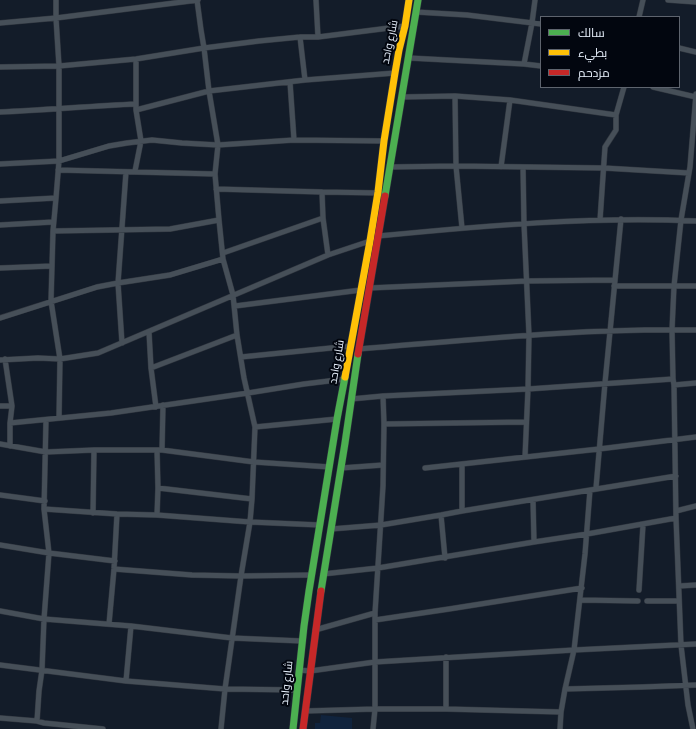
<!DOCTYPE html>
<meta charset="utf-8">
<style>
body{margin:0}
#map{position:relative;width:696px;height:729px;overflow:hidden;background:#131c29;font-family:Manrope,Cairo,sans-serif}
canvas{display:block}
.legend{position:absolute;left:540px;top:16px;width:140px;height:72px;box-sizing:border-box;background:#02060f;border:1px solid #5e646e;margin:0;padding:5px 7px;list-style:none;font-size:12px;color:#e8f1fd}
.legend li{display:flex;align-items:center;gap:8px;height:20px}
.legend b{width:20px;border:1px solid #5e646e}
</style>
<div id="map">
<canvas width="696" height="729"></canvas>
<ul class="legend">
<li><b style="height:5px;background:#4caf50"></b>سالك</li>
<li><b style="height:5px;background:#ffc107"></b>بطيء</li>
<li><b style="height:5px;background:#c62828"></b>مزدحم</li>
</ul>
</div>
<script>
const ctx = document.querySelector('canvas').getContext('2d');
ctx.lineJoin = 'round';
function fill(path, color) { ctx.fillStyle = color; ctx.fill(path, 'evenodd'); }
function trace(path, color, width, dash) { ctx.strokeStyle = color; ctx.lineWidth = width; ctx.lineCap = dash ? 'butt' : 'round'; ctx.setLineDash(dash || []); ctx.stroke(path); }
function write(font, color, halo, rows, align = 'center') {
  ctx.font = font + ' Manrope,Cairo,sans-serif'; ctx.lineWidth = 4; ctx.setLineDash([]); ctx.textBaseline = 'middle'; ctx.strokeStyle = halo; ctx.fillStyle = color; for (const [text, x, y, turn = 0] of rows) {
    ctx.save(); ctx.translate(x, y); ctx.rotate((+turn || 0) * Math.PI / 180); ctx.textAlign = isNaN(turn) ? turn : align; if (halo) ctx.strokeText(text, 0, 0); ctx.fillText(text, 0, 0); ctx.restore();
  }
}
fill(new Path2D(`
 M321,715L352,718V729H315V723H320Z`), '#10233d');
const street = new Path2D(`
 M56,0V18L59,66V161L56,198L53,231L51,301L60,359L59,418
 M197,0L201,30L204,48L209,91L218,145L215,174L219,220L223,259L233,295L237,335L244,378L255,427L252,499L250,522L241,576L225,689L221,729
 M316,0L318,37
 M668,0L696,2
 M416,12L467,15L541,24
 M639,17L643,0
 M0,23L56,18L198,0
 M300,37L305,80
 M679,48L696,52
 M409,58L524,64L541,66
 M524,64L532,23L535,0
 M0,67L59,66L136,59L204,48L259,41L300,37H318L405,26
 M290,82L294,140
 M653,87L696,97
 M455,96L456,166L462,228
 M402,97L455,96L510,100L616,115
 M136,110L209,91L305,80L395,73
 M0,112C45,110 91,106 136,104
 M0,164L59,161L109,146L127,143L152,140L182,143L218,145L294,140L384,141
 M390,167L456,166L604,168L689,173
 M501,167L510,100
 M523,167L524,224L529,335L528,389L525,457
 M58,170L215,174
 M135,171L141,141L136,110V59
 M216,189L322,192L381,193
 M322,192L323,218L328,255
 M0,201L56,198
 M600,220L605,147L616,130V115L624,87
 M0,225L53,222
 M53,231L170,229L219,220
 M378,236C484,226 590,216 696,221
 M223,253L323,218
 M0,268L52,266
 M614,286H696
 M369,288L527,281L615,280
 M235,306L361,290
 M0,318L97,287L118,283L170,275L223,259
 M149,332L151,368L156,407
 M122,343L118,283L126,172
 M359,349C471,340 583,328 696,330
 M241,357L351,346
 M5,359L12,406L10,423V446
 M0,360L38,358L60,359L98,353L328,255L370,241
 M151,368L237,335
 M673,379L672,330L674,286L681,220L690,167L696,94
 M674,385L676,518L681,645L688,705L693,729
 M351,399L383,396L528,389L673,379L674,385L696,383
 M0,406H12
 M10,423L111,413L248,393L304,384L345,379
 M384,424L526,422
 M255,427L337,419
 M0,444L46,452L94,450H162L254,462L330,467
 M162,450L163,405
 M462,464V511
 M341,468L383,465
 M425,468L599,449L696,437
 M158,488L252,499
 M596,488L605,383L621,219
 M0,495L45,501
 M533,500L534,542
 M44,509L117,514L157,515L250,522L320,525
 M676,511L696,506
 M93,513L94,450
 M157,515L158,488L157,450
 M441,515L445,558
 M331,529L381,525L441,515L462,511L676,476
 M0,545L49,553L115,561
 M114,569L192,575L241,576L311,575
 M323,574L378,568L534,542L587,534L676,518
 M679,586L696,585
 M639,590L643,525
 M581,600L638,601
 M647,601H679
 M0,611L44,619L131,626L232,638L302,641
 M375,620L449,609L582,588
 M109,624L114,569L117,514
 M315,630L375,613
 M0,665L126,681L225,689L297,690
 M299,670L310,671L375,662L574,650L696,644
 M126,681L131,626
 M565,689L642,687L696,685
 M446,709V657
 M305,711L375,709H446L561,712
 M0,718L37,721L44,723L103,729
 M37,721L39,691L42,670L44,619L49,553L44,509L46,420
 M373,729L375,709V613L383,486L384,424L383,396
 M560,729L561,712L565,689L574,650L585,554L590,490`);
const fast = new Path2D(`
 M385,196L418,0
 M321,591L345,443L358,354
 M293,729L304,626L309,591L337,419L345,377`);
const slow = new Path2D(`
 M345,377L370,241L378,192L384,141L395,73L399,50L405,26L409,0`);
const jam = new Path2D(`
 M358,354L385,196
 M303,729L321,591`);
trace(street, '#30363f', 6);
trace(fast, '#30363f', 8);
trace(slow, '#30363f', 8);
trace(jam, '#30363f', 8);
trace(street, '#464f58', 5);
trace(fast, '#4caf50', 7);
trace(slow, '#ffc107', 7);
trace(jam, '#c62828', 7);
write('11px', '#e8f1fd', '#02060f', [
 ["شارع واحد",390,42,-78],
 ["شارع واحد",337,362,-80],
 ["شارع واحد",287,683,-84]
]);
</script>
